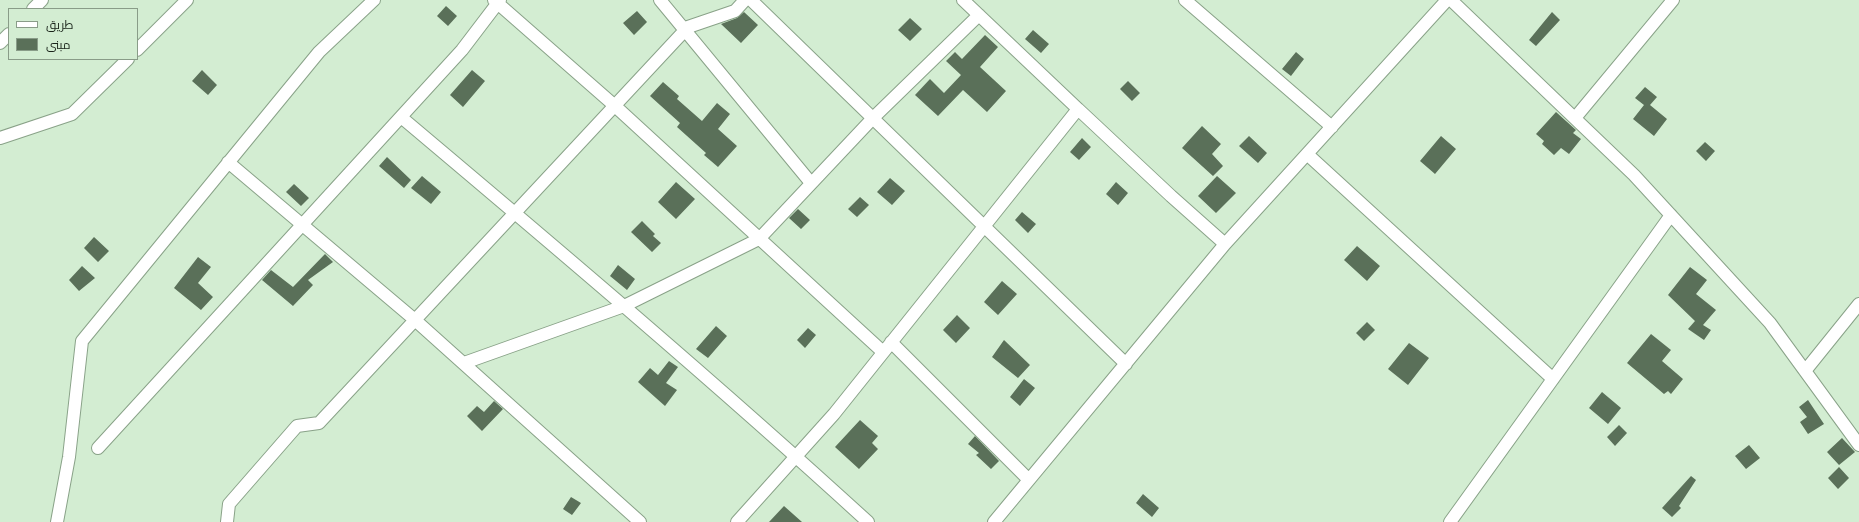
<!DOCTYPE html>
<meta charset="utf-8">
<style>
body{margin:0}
#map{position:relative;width:1859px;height:522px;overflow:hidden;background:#d3edd2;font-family:"Titillium Web",Cairo,sans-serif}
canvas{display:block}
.legend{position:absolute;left:8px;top:8px;width:130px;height:52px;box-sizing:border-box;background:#d3edd2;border:1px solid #899c88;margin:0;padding:5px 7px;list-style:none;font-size:12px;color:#192319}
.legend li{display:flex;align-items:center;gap:8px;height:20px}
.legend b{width:20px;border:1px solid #899c88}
</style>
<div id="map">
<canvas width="1859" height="522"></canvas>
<ul class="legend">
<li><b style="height:5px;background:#fff"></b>طريق</li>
<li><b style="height:11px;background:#5a7059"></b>مبنى</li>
</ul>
</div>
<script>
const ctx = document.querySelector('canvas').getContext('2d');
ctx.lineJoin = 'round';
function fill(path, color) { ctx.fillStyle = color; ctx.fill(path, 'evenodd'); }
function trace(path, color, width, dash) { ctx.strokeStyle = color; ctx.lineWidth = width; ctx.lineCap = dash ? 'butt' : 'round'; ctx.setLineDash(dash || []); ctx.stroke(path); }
fill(new Path2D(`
 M446,6L457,16L448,26L437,16Z
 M637,11L647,22L634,35L623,23Z
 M744,12L758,25L741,43L721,24L737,18Z
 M1552,12L1560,20L1536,46L1529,40Z
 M910,18L922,29L910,41L898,30Z
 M1033,30L1049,44L1041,53L1025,39Z
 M985,35L998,47L980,67L1006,91L987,112L963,90L938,116L915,95L930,79L944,93L961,75L946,61L955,52L962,59Z
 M1296,52L1304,59L1291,76L1282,69Z
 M202,70L217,85L208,95L192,81Z
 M472,70L485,81L463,107L450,95Z
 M1128,81L1140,93L1132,101L1120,89Z
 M663,82L679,96L677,99L702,121L717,103L730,114L718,129L737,146L718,167L704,155L706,153L677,127L680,123L650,96Z
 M1645,87L1657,97L1650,105L1667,119L1654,136L1633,119L1644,105L1635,98Z
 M1556,112L1576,130L1573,133L1581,139L1569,154L1561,148L1554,155L1542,144L1544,141L1536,134Z
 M1202,126L1221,144L1212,154L1223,166L1213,176L1182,148Z
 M1249,136L1267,153L1258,163L1239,146Z
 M1441,136L1456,149L1435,174L1420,161Z
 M1082,138L1091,147L1079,160L1070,152Z
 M1705,142L1715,151L1706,161L1696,151Z
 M387,157L411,180L404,188L379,166Z
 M422,176L441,192L431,204L411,188Z
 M1217,176L1236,193L1216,213L1198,196Z
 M890,178L905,191L892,205L877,192Z
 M676,182L695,199L676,219L658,202Z
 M1116,182L1128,193L1118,205L1106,194Z
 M294,184L309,198L301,206L286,192Z
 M860,197L869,205L857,217L848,209Z
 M798,209L810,220L801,229L789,218Z
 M1022,212L1036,224L1028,233L1015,220Z
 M642,221L655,234L653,236L661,243L652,252L631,232Z
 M94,237L109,251L98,262L84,248Z
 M1357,246L1380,266L1367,281L1344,260Z
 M325,254L333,262L308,280L313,285L293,306L262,280L271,270L293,287Z
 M198,257L211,267L198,283L213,297L201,310L174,288Z
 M618,265L635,279L627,290L610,276Z
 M82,266L95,278L79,291L69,280Z
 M1690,267L1707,280L1696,294L1716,310L1703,325L1711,330L1704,340L1688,329L1695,321L1668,295Z
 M1002,281L1017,294L998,315L984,302Z
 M957,315L970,328L956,343L943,330Z
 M1367,322L1375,330L1364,341L1356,333Z
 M716,326L727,336L708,358L696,349Z
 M808,328L816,335L805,348L797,340Z
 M1651,334L1671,350L1662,361L1683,379L1671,394L1668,391L1664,394L1627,363Z
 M1004,340L1030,365L1018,378L992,357Z
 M1409,343L1429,358L1408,385L1388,369Z
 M669,361L678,367L666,383L677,390L665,406L638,382L650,368L658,375Z
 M1024,379L1035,388L1020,406L1010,397Z
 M1602,392L1621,408L1608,424L1589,408Z
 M1808,400L1824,424L1808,434L1800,422L1807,417L1799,407Z
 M494,401L503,409L482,431L467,416L477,406L484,412Z
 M860,420L878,436L872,443L878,449L859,469L835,447Z
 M1619,425L1627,433L1615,446L1607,437Z
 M975,436L999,461L991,469L976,455L979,453L968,444Z
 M1842,438L1855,452L1839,465L1827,452Z
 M1749,445L1760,458L1746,469L1735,456Z
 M1839,467L1849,478L1838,489L1828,478Z
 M1691,476L1696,480L1679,506L1681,508L1672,517L1662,508Z
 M1143,494L1159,508L1152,517L1136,503Z
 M571,497L581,503L572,515L563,509Z
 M784,506L802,522H769Z`), '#5a7059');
const street = new Path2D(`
 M494,0L615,106L883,352
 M660,0L811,183
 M751,0L1126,364
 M963,0L1078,109
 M1185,0L1332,127
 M1451,0L1634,175L1770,323L1859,445
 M33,9L42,0
 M0,43L9,34
 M137,50L187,0
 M401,117C559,250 716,383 868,522
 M1575,118L1673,0
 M0,138L72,114L128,59
 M1307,154L1553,379
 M228,162L415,320L640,522
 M891,342L1029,480
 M464,363L624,306L759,239L873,118L979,15
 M1805,371L1859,304
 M98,448L462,50L500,0
 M57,522L69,457L82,341L319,52L374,0
 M227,522L229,504L297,426L319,423L688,27L735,11L745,0
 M737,522L834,414L1078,109L1171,196L1225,244
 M994,522L1225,244L1447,0
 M1450,522L1671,215`);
trace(street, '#89a288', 14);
trace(street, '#fff', 12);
</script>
